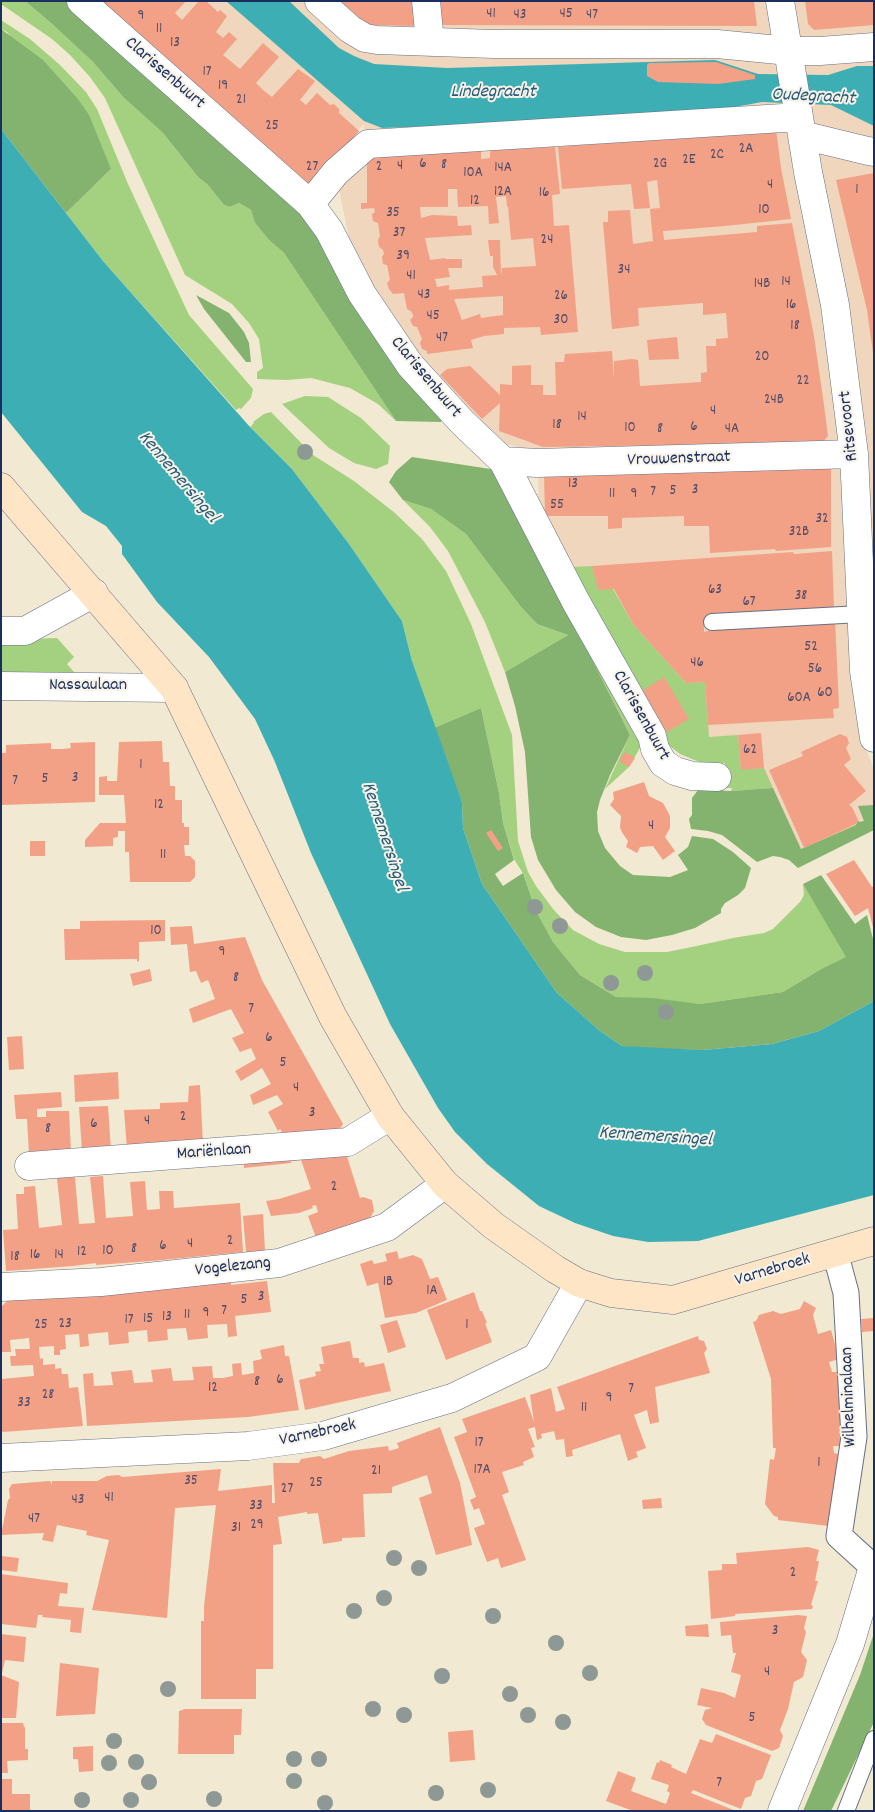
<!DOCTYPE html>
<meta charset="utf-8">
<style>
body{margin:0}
#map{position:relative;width:875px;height:1812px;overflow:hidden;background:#f1e9d1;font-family:Dekko,sans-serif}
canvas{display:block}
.frame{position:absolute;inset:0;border:2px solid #1b2f5e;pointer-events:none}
</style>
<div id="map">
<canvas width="875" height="1812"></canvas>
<div class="frame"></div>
</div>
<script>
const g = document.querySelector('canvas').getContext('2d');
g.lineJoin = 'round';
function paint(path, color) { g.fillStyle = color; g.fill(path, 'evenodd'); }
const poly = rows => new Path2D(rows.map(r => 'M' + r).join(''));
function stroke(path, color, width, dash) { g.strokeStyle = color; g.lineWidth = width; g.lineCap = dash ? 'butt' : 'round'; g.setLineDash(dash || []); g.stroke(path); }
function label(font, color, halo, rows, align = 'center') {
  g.font = font + ' Dekko,sans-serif'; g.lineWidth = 4; g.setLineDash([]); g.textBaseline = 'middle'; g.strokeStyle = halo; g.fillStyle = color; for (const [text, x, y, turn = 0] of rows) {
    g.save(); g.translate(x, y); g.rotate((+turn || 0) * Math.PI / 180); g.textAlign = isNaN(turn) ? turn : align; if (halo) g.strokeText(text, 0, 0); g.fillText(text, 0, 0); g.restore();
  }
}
paint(poly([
 [96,1,874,1,874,715,858,718,866,749,874,769,874,823,799,855,689,719,642,691,539,516,538,475,541,453,506,444,480,427,436,382,353,256,339,189,364,158,364,124,305,187]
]), '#efd6bc');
paint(poly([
 [1,1,25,1,51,23,93,62,123,97,163,133,198,177,208,185,224,205,230,207,239,203,251,210,255,223,269,240,284,253,396,421,378,404,350,388,311,378,287,380,257,379,257,372,263,368,259,339,249,323,232,304,185,275,105,98,90,77,70,55,52,39,1,4],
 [1,20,30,39,60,65,86,92,97,109,128,184,189,315,253,389,251,398,241,409,239,408,236,410,103,261,66,213,111,169,7,32,1,29],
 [305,396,328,397,361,418,390,446,388,464,376,469,354,463,329,448,282,404],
 [271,412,313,455,354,481,395,513,422,539,446,571,471,624,512,735,518,841,528,872,536,886,553,909,573,930,599,944,625,952,667,952,692,947,733,938,764,933,773,929,800,902,804,895,803,884,847,957,821,969,783,992,700,1004,616,997,580,975,553,942,536,911,524,875,514,859,503,823,499,793,481,708,434,728,412,661,402,621,349,544,292,469,250,427,254,423,253,422,264,414],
 [403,500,431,509,466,534,521,607,537,624,568,635,505,672,485,622,448,551,430,527],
 [592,566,613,589,633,624,686,683,705,682,709,737,738,735,741,769,764,768,773,788,731,791,732,788,724,788,725,763,721,764,702,763,680,754,666,743,573,567],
 [57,638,74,657,67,664,75,673,1,675,1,640],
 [587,649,645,739,629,767,605,789,630,735]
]), '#a4d17f');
paint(poly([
 [25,1,71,1,309,217,442,417,441,422,396,421,284,253,269,240,255,223,251,210,239,203,230,207,224,205,208,185,198,177,163,133,123,97,93,62,51,23],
 [1,29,43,60,78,99,89,115,111,169,66,213,1,129],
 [196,295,229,313,244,332,249,343,251,362,246,362,204,309],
 [412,457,497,470,630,735,610,775,600,800,597,812,598,831,605,848,620,866,633,875,670,877,688,870,678,855,688,847,692,836,713,839,733,852,751,868,745,888,738,895,725,903,721,909,721,913,695,928,672,935,646,940,621,937,596,927,575,912,556,890,538,860,531,837,525,752,515,706,505,672,568,635,537,624,521,607,466,534,431,509,403,500,389,482,396,471],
 [481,708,499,793,503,823,514,860,495,874,503,886,523,873,536,911,553,942,580,975,616,997,652,998,700,1004,783,992,821,969,846,957,803,884,821,875,855,924,867,915,874,943,874,1001,819,1031,772,1044,702,1050,649,1049,622,1046,600,1031,557,993,482,884,463,828,462,802,434,728],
 [773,788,801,849,856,825,858,820,859,822,864,821,858,806,874,805,874,830,798,868,789,860,780,857,773,856,757,862,722,835,708,831,691,829,689,819,692,815,692,798,698,790,731,791],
 [874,1633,874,1722,831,1811,803,1811,860,1675]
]), '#83b36e');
paint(poly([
 [226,1,289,1,339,48,354,56,374,64,447,68,715,60,758,74,828,75,857,66,874,66,874,126,831,105,762,102,680,117,382,128,364,121],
 [1,129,103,261,250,427,292,469,349,544,402,621,412,661,462,802,463,828,482,884,557,993,600,1031,622,1046,702,1050,772,1044,819,1031,874,1001,874,1195,698,1241,648,1242,613,1236,575,1223,539,1206,487,1164,455,1132,438,1108,390,1024,311,853,275,762,255,719,209,657,157,602,122,554,122,546,106,526,82,512,1,412]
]), '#3dafb4');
paint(poly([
 [101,1,186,1,175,13,182,20,199,1,206,1,218,12,220,10,227,16,216,32,223,38,229,32,237,39,223,55,240,69,263,43,279,57,256,83,263,90,272,97,298,69,315,81,300,100,306,105,317,93,330,105,334,104,339,109,339,113,359,131,317,183,308,184],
 [340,1,415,1,418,26,367,25],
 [435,1,754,1,757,26,437,25],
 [805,1,874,1,874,25,814,30,808,24],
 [716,62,755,75,755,79,718,84,658,82,647,76,647,65,649,63],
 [776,129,781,168,791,219,725,226,663,231,664,240,757,232,757,226,792,223,814,336,824,405,828,436,822,443,543,447,499,431,500,403,482,419,440,375,447,369,470,366,500,395,500,384,512,385,512,366,531,365,531,385,543,385,543,395,556,395,555,362,564,362,565,354,612,351,614,380,614,361,632,359,638,360,640,386,701,382,701,373,707,372,706,346,716,346,716,339,728,338,726,313,703,315,703,303,638,308,639,326,612,329,603,222,608,222,608,211,630,210,633,244,653,241,650,209,660,208,657,180,647,182,650,208,634,209,631,184,562,189,558,147],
 [555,147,560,194,552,195,554,226,569,225,578,332,541,335,540,327,504,328,504,334,484,336,471,340,473,348,427,354,427,351,422,349,420,343,422,339,417,327,413,326,410,320,413,317,413,315,411,311,407,309,404,293,393,294,389,289,387,283,390,280,387,265,383,264,382,257,384,254,383,250,379,247,378,240,380,236,378,223,373,221,372,214,375,212,374,208,361,209,361,203,367,203,367,155,481,150,481,159,490,158,490,150],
 [448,189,457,189,458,207,488,206,489,224,499,223,496,197,506,196,507,207,508,206,511,240,533,238,536,266,502,268,501,276,500,240,488,240,490,256,493,256,493,267,497,275,482,276,483,287,449,290,449,285,437,287,435,279,450,277,448,268,462,268,462,259,445,259,445,258,430,260,425,238,472,235,471,225,458,226,457,216,432,215,421,218,420,207,448,207],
 [503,296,503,315,481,318,480,314,462,320,454,299],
 [874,173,874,353,873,353,867,310,836,180],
 [677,337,679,359,649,360,647,340],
 [831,468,831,547,776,551,775,549,710,553,709,526,684,526,684,516,622,518,622,528,608,529,608,516,545,516,544,474,704,472],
 [832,551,834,608,807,608,807,613,704,620,704,632,712,630,712,624,835,619,839,708,833,709,834,718,708,725,705,682,686,683,633,624,614,589,598,590,592,566,793,552,794,554],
 [664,677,689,719,667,732,642,691],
 [761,733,764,768,741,770,738,735],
 [840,734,847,737,849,743,846,748,851,759,844,765,866,791,849,805,852,807,858,820,856,824,804,848,769,770,803,756,801,752],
 [162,741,163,762,169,762,170,786,175,786,175,800,182,800,182,823,184,823,184,827,189,827,189,845,184,845,185,856,190,856,195,861,195,877,190,882,130,882,129,852,125,852,125,831,118,831,118,837,113,838,113,846,85,847,85,840,100,823,126,823,124,795,99,795,99,777,107,776,107,781,117,781,119,742],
 [95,742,95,802,1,805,1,753,6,753,6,745,51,743,51,749,62,749,71,748,70,743],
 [625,752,635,758,629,767,619,761],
 [644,782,649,796,663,803,670,816,670,828,665,837,675,851,663,860,653,846,640,847,637,853,626,847,628,841,623,834,620,828,621,816,610,805,614,799,613,792],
 [491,830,503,848,498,851,486,833],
 [30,841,45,841,45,856,30,856],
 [854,860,872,887,874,886,874,931,868,908,855,916,826,874],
 [165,920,165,941,139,942,139,961,137,962,137,959,65,960,64,929,80,929,80,921],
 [192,926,194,944,245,937,262,980,343,1124,335,1137,278,1135,282,1132,280,1129,278,1131,268,1112,283,1104,277,1095,253,1105,250,1095,271,1084,262,1068,241,1081,235,1071,256,1059,251,1048,240,1052,232,1038,244,1033,231,1009,193,1023,189,1009,215,999,208,980,201,983,196,971,190,972,187,944,171,945,170,927],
 [150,969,152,981,133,986,130,974],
 [22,1036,24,1069,9,1070,7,1037],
 [118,1072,119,1099,75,1102,74,1075],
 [200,1085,203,1144,127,1149,124,1110,160,1109,160,1103,188,1102,189,1086],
 [61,1092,62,1107,37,1109,37,1117,46,1117,46,1111,69,1111,71,1152,29,1154,27,1119,16,1119,14,1095],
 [108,1106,111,1150,82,1151,79,1107],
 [344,1147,360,1198,363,1197,372,1200,374,1211,370,1218,326,1233,318,1243,308,1216,318,1212,316,1205,312,1206,313,1208,299,1213,271,1216,266,1201,279,1199,311,1189,301,1160,291,1161,291,1163,244,1168,243,1153],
 [103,1176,106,1218,133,1216,130,1182,145,1181,147,1210,160,1209,159,1191,173,1191,174,1208,240,1203,243,1252,152,1261,96,1265,96,1263,73,1266,6,1271,3,1230,18,1229,16,1194,24,1194,24,1187,35,1186,39,1228,62,1225,57,1178,75,1177,79,1224,95,1223,90,1177],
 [263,1214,265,1251,246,1252,243,1216],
 [397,1251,399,1259,413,1255,422,1259,430,1279,438,1277,447,1300,416,1313,385,1318,378,1283,367,1286,360,1264,372,1260,374,1264,387,1261,385,1254],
 [231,1281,231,1285,267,1281,271,1312,235,1316,237,1336,228,1337,227,1324,207,1325,208,1338,199,1339,188,1340,186,1328,167,1329,168,1340,148,1342,147,1330,128,1332,129,1343,109,1345,108,1332,88,1334,89,1346,80,1347,79,1334,65,1335,66,1349,60,1350,60,1355,54,1355,54,1346,39,1347,40,1359,43,1358,43,1365,55,1364,55,1369,61,1368,62,1374,68,1374,69,1388,78,1387,83,1426,3,1432,1,1430,1,1379,34,1376,33,1365,11,1366,10,1356,16,1356,15,1349,30,1349,29,1338,10,1340,11,1352,1,1352,1,1307,10,1298],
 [474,1292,480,1311,482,1311,487,1323,485,1323,492,1342,446,1360,427,1310],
 [804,1301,816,1308,813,1315,818,1334,831,1330,839,1359,829,1362,832,1372,839,1372,842,1446,833,1446,834,1453,838,1454,829,1526,778,1520,778,1517,774,1516,765,1504,770,1459,774,1460,776,1448,773,1448,771,1379,753,1322,756,1321,759,1315,773,1311,781,1314,800,1309],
 [874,1318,874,1331,862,1332,861,1319],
 [397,1320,406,1347,388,1353,380,1325],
 [698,1336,699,1340,704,1341,707,1349,704,1353,710,1373,655,1387,659,1422,650,1424,647,1410,634,1415,646,1448,636,1452,638,1457,628,1461,620,1434,572,1450,573,1456,566,1457,564,1439,556,1440,554,1431,541,1434,542,1438,537,1440,535,1427,528,1429,535,1447,531,1448,534,1457,523,1462,524,1465,502,1472,509,1492,502,1495,526,1560,501,1568,498,1558,487,1562,474,1528,485,1524,479,1508,474,1510,470,1500,476,1497,454,1437,467,1432,462,1419,525,1397,534,1422,530,1395,551,1388,556,1412,565,1409,557,1387],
 [350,1341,353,1358,359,1358,359,1363,364,1362,365,1367,384,1363,391,1391,305,1410,299,1380,316,1376,315,1372,321,1371,319,1364,324,1364,321,1347],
 [284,1345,285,1356,289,1356,299,1410,248,1417,87,1426,83,1374,93,1373,94,1386,113,1385,111,1372,132,1370,134,1383,153,1382,151,1370,171,1368,173,1381,194,1380,192,1367,212,1366,213,1378,223,1378,233,1376,232,1364,241,1363,242,1375,254,1373,253,1361,262,1359,260,1350],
 [440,1427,460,1483,472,1545,436,1555,419,1498,432,1493,427,1475,392,1487,392,1493,363,1494,365,1537,342,1538,342,1541,323,1544,318,1513,307,1514,307,1512,278,1517,282,1544,273,1545,273,1669,256,1669,256,1699,201,1699,201,1621,204,1621,204,1606,216,1505,175,1508,167,1618,92,1610,109,1540,86,1535,87,1531,57,1525,53,1542,42,1540,44,1533,1,1535,8,1500,10,1498,9,1489,12,1484,50,1481,52,1485,52,1481,97,1481,107,1476,119,1475,122,1477,221,1469,218,1491,272,1485,272,1503,275,1503,273,1463,299,1463,301,1459,320,1456,324,1459,349,1451,388,1446,389,1451,399,1448,397,1443],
 [661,1498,662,1508,643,1509,642,1500],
 [808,1547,819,1550,816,1561,819,1561,815,1581,818,1581,811,1605,813,1606,812,1609,735,1614,735,1616,711,1619,708,1571,722,1570,722,1564,737,1564,736,1553],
 [1,1556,19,1558,17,1572,1,1570],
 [1,1574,68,1583,67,1594,60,1593,58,1606,84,1608,81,1633,70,1632,71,1620,42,1617,43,1615,38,1615,36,1628,1,1624],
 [798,1615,807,1616,804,1628,806,1632,801,1652,807,1660,803,1677,794,1682,788,1709,780,1730,783,1736,779,1748,772,1751,706,1725,702,1719,705,1710,712,1708,697,1705,701,1688,724,1693,735,1698,741,1675,731,1672,736,1653,733,1653,731,1635,721,1636,720,1622],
 [708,1624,709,1637,686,1636,685,1626],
 [1,1634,26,1637,24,1662,5,1660,2,1673],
 [60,1663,99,1668,95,1714,56,1716],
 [1,1675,19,1682,16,1718,1,1718],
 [185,1709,242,1709,241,1735,234,1735,234,1754,178,1754,179,1711],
 [1,1723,23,1723,24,1727,25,1727,25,1749,28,1749,28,1760,7,1761,8,1773,1,1773],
 [473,1730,475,1760,450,1762,448,1732],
 [716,1734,771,1755,762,1779,756,1781,751,1796,745,1798,741,1809,693,1790,691,1793,736,1811,633,1811,606,1801,618,1771,636,1778,631,1791,666,1804,670,1793,667,1791,669,1785,651,1779,657,1762,659,1763,660,1760,672,1765,671,1767,686,1774,700,1739,712,1743],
 [93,1746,93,1771,79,1772,78,1759,73,1759,73,1747],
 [1,1779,12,1779,12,1794,30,1794,30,1811,1,1811]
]), '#f2a186');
const service = poly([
 [712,622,861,614],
 [846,1811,874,1739]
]);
const pedestrian = poly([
 [835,1252,846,1293,854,1437,839,1536,873,1567]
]);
const minor = poly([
 [81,1,310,204,329,230,362,294,410,365,462,422,503,461,576,602,652,736,655,749,663,763,675,771,692,776,717,777],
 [319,1,350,29,365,38,377,40,494,44,717,44,789,51,820,51,874,47],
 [426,1,430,42],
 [780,1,808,172,835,305,854,454,864,671,874,738],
 [802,135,868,151,874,152],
 [310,204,336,172,368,144,799,117],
 [503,461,537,463,854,454],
 [1,631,25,631,94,593],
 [1,686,174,688],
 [29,1166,348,1142,390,1116],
 [1,1287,101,1282,279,1263,387,1227,445,1184],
 [1,1458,248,1446,323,1436,452,1398,537,1357,579,1283],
 [782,1811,850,1644,873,1567]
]);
const secondary = poly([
 [1,487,174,688,333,1017,390,1116,445,1184,494,1226,555,1269,579,1283,611,1293,673,1300,874,1241]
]);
stroke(service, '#667086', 18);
stroke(pedestrian, '#667086', 27);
stroke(minor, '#667086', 29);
stroke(secondary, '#667086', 29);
stroke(service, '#fff', 16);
stroke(pedestrian, '#fff', 25);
stroke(minor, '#fff', 28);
stroke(secondary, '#fde5c5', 28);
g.fillStyle = '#8e9996';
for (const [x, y] of [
 [305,452],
 [535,907],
 [560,926],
 [645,973],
 [611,983],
 [666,1012],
 [394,1558],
 [419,1568],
 [384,1598],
 [354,1611],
 [493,1616],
 [556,1643],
 [590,1673],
 [442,1676],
 [168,1689],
 [510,1694],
 [373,1709],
 [404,1715],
 [528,1715],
 [563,1722],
 [114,1741],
 [294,1759],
 [319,1759],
 [136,1762],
 [109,1763],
 [294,1781],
 [149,1782],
 [488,1790],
 [436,1793],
 [214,1799],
 [82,1800],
 [131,1800],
 [325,1803]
]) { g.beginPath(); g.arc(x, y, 8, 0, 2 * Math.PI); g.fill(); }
label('15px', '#514c68', null, [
 ["41",491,15],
 ["45",566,15],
 ["43",520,16],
 ["47",592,16],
 ["9",141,17],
 ["11",159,30],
 ["13",175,44],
 ["17",207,73],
 ["19",223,87],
 ["21",241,101],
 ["25",272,127],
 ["2A",746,150],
 ["2C",717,156],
 ["2E",689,161],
 ["6",423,165],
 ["2G",660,165],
 ["8",444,166],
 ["4",400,167],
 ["27",312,168],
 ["2",379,168],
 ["14A",503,169],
 ["10A",473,174],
 ["4",770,186],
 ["1",857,191],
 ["12A",503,193],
 ["16",544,194],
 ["12",475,202],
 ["10",764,211],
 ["35",393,214],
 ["37",399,234],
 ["24",547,241],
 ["39",403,257],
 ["34",624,271],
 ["41",411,277],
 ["14",786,283],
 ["14B",762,285],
 ["43",424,296],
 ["26",561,297],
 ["16",791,306],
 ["45",433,317],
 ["30",561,321],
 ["18",795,327],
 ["47",442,339],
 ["20",762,358],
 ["22",803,382],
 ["24B",774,401],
 ["4",713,412],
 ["14",582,418],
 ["18",557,426],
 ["6",694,428],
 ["10",630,429],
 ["8",660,430],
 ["4A",732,430],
 ["13",573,485],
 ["3",695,491],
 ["5",673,492],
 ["7",653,493],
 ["11",612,495],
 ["9",634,495],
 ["55",557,506],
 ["32",822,520],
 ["32B",799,533],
 ["63",715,591],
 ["38",801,597],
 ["67",749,603],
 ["52",811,648],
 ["46",697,664],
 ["56",815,670],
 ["60",825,694],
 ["60A",799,699],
 ["62",750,751],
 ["1",141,766],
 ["3",75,779],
 ["5",45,780],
 ["7",15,782],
 ["12",159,806],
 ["4",651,827],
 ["11",163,856],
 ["10",156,932],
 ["9",222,953],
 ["8",236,979],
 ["7",251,1010],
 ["6",269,1039],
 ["5",283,1064],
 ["4",296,1089],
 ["3",312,1114],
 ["2",183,1118],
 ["4",147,1122],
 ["6",94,1125],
 ["8",48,1130],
 ["2",334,1188],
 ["2",230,1242],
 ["4",190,1245],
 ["6",163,1247],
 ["8",134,1250],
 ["10",108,1252],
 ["12",82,1253],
 ["16",35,1256],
 ["14",59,1256],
 ["18",15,1258],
 ["1B",388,1283],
 ["1A",432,1292],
 ["3",261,1298],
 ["5",244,1301],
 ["7",224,1312],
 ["9",206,1314],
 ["11",187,1316],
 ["13",167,1318],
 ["15",148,1320],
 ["17",129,1321],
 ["23",65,1325],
 ["25",41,1326],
 ["1",467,1326],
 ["6",280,1381],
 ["8",257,1383],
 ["12",213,1389],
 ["7",631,1390],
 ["28",48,1396],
 ["9",609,1399],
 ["33",24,1404],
 ["11",584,1409],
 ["17",479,1444],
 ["1",819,1464],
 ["17A",482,1471],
 ["21",376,1472],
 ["35",191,1482],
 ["25",316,1484],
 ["27",287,1490],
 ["41",109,1499],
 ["43",78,1501],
 ["33",256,1507],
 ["47",34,1520],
 ["29",257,1526],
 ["31",236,1529],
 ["2",793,1574],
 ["3",775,1632],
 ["4",767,1673],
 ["5",752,1719],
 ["7",719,1784]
]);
label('18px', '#1b2f5e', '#f7f3e8', [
 ["Clarissenbuurt",164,74,41],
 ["Clarissenbuurt",425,378,50],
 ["Ritsevoort",850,426,-96],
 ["Vrouwenstraat",679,460,-2],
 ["Nassaulaan",88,687],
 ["Clarissenbuurt",640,716,61],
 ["Mariënlaan",214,1153,-4],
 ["Vogelezang",233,1268,-6],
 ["Varnebroek",773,1271,-17],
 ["Wilhelminalaan",850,1397,-92],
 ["Varnebroek",318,1434,-12]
]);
label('italic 19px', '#275c7c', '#f7f3e8', [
 ["Lindegracht",493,93],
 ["Oudegracht",813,98,3],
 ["Kennemersingel",177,478,50],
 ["Kennemersingel",383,837,72],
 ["Kennemersingel",655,1138,4]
]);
</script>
